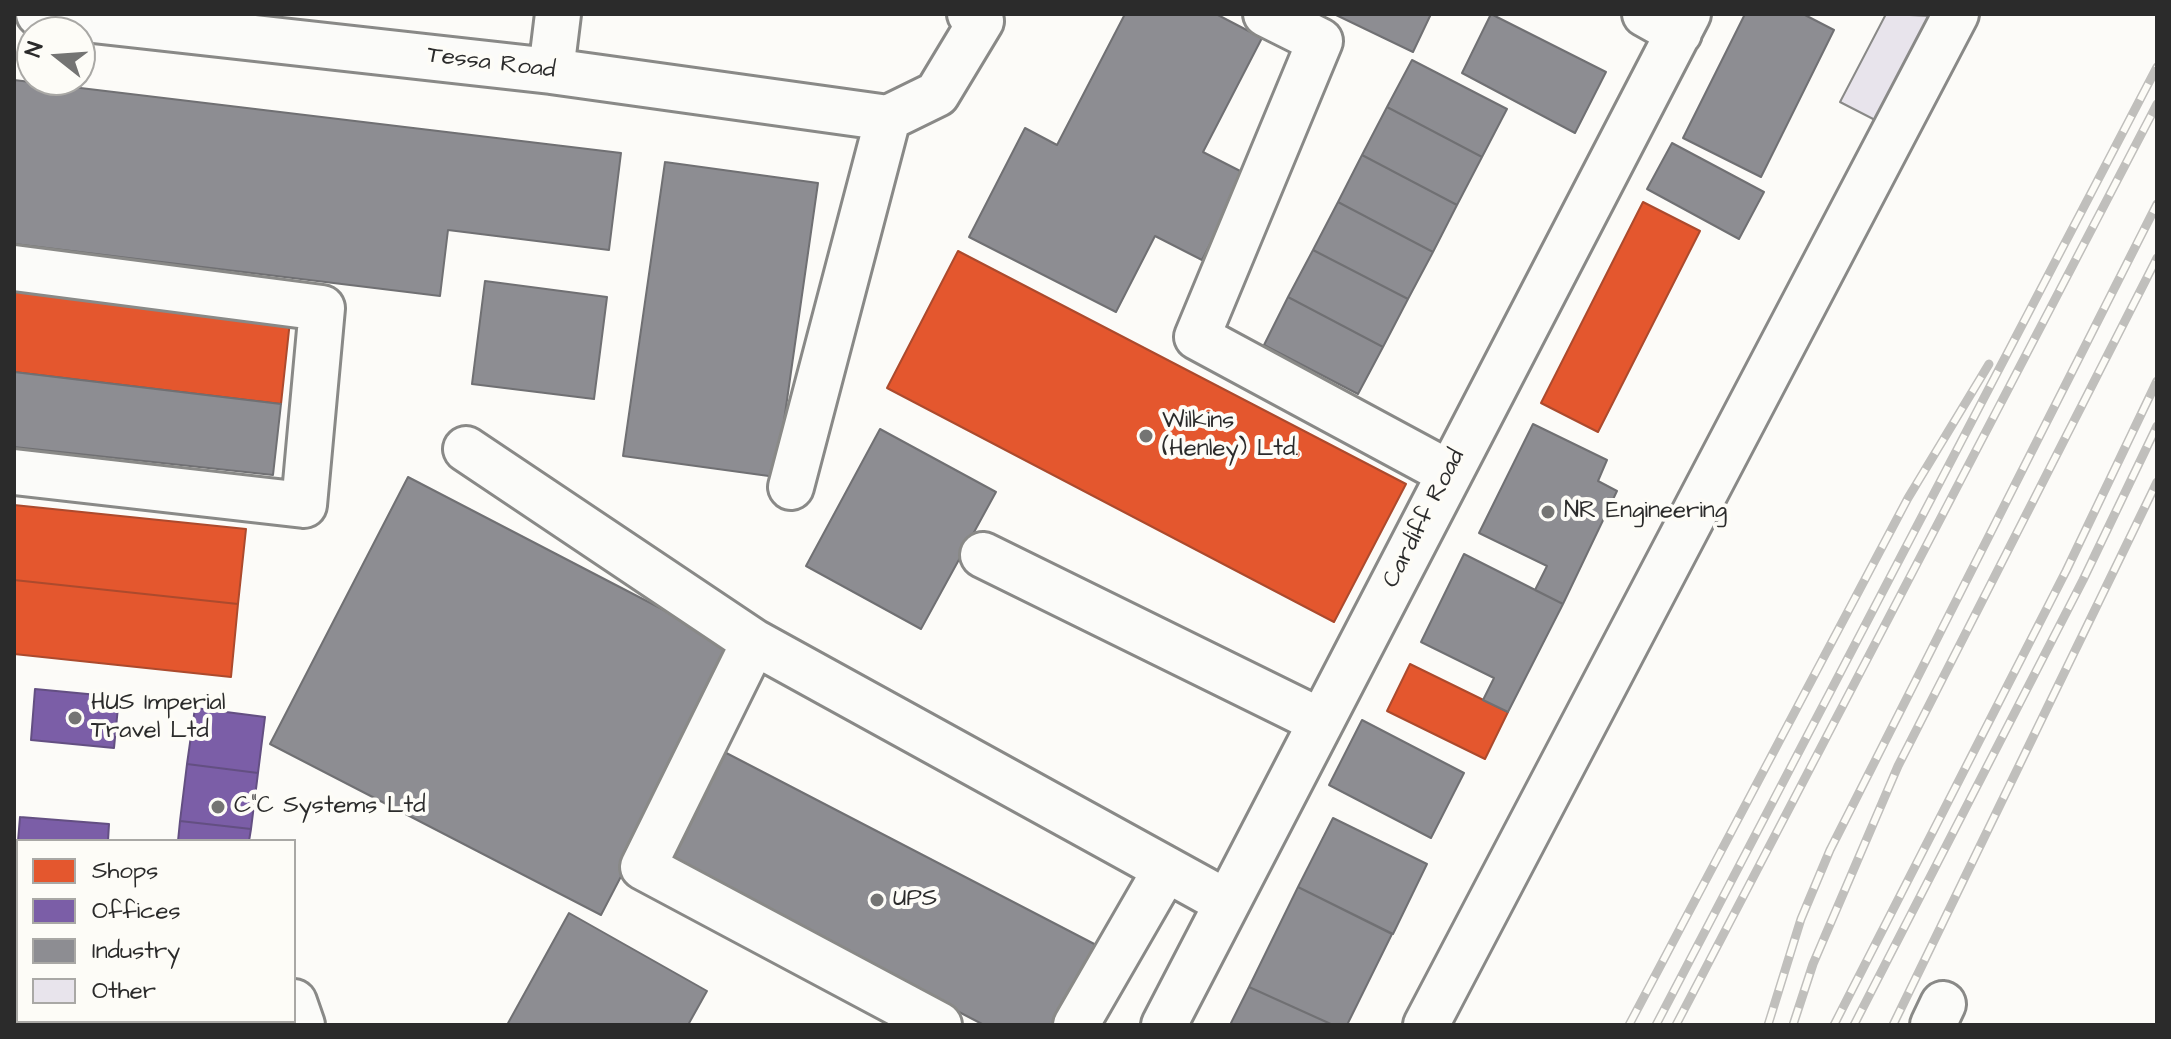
<!DOCTYPE html>
<style>
body{margin:0}
#map{position:relative;width:2171px;height:1039px;overflow:hidden;background:#fcfbf8;font-family:"Architects Daughter",sans-serif}
canvas{display:block}
.frame{position:absolute;inset:0;border:16px solid #2b2b2b;pointer-events:none}
.legend{position:absolute;left:16px;top:839px;width:280px;height:184px;box-sizing:border-box;background:#fdfcf7;border:2px solid #a9a8a5;margin:0;padding:10px 14px;list-style:none;font-size:24px;color:#2b2b2b}
.legend li{display:flex;align-items:center;gap:16px;height:40px}
.legend b{width:40px;border:2px solid #a9a8a5}
.north{position:absolute;left:16px;top:16px;width:80px;height:80px;box-sizing:border-box;background:#fdfcf7;border:2px solid #a9a8a5;border-radius:50%;rotate:287deg;font-size:22px;font-weight:700;line-height:32px;text-align:center;color:#2b2b2b}
.north::after{content:'';display:block;margin:auto;width:28px;height:36px;background:#747473;clip-path:polygon(50% 0,100% 100%,50% 72%,0 100%)}
</style>
<div id="map">
<canvas width="2171" height="1039"></canvas>
<div class="frame"></div>
<ul class="legend">
<li><b style="height:22px;background:#e4572e"></b>Shops</li>
<li><b style="height:22px;background:#7b5ea7"></b>Offices</li>
<li><b style="height:22px;background:#8d8d92"></b>Industry</li>
<li><b style="height:22px;background:#e8e4ec"></b>Other</li>
</ul>
<div class="north">N</div>
</div>
<script>
const g = document.querySelector('canvas').getContext('2d');
g.lineJoin = 'round';
function paint(path, color) { g.fillStyle = color; g.fill(path, 'evenodd'); }
const poly = rows => new Path2D(rows.map(r => 'M' + r).join(''));
function stroke(path, color, width, dash) { g.strokeStyle = color; g.lineWidth = width; g.lineCap = dash ? 'butt' : 'round'; g.setLineDash(dash || []); g.stroke(path); }
function label(font, color, halo, rows, align = 'center') {
  g.font = font + ' "Architects Daughter",sans-serif'; g.lineWidth = 8; g.setLineDash([]); g.textBaseline = 'middle'; g.strokeStyle = halo; g.fillStyle = color; for (const [text, x, y, turn = 0] of rows) {
    g.save(); g.translate(x, y); g.rotate((+turn || 0) * Math.PI / 180); g.textAlign = isNaN(turn) ? turn : align; if (halo) g.strokeText(text, 0, 0); g.fillText(text, 0, 0); g.restore();
  }
}
const shops = poly([
 [1643,202,1700,231,1598,432,1541,403,1643,202],
 [958,251,1406,484,1334,622,887,388,958,251],
 [14,292,290,321,281,404,14,372,14,292],
 [14,505,246,529,238,604,14,580,14,505],
 [14,580,238,604,231,677,14,654,14,580],
 [1410,664,1508,712,1485,759,1387,711,1410,664],
 [186,1021,271,1021,272,1025,171,1025,186,1021]
]);
paint(shops, '#e4572e');
stroke(shops, '#ac4a2d', 2);
const offices = poly([
 [35,689,119,697,114,748,31,740,35,689],
 [195,708,265,717,258,773,187,764,195,708],
 [187,764,258,773,251,829,180,821,187,764],
 [20,817,109,824,108,841,18,841,20,817],
 [180,821,251,829,249,841,178,841,180,821]
]);
paint(offices, '#7b5ea7');
stroke(offices, '#634f82', 2);
const industry = poly([
 [1125,14,1216,14,1262,38,1203,152,1246,174,1202,260,1155,236,1116,312,969,237,1025,128,1057,145,1125,14],
 [1334,14,1431,14,1413,52,1334,14],
 [1491,14,1606,72,1575,133,1462,73,1491,14],
 [1745,14,1803,14,1834,30,1761,177,1683,138,1745,14],
 [1412,60,1507,109,1482,157,1387,107,1412,60],
 [14,80,621,153,609,250,448,230,440,296,14,244,14,80],
 [1387,107,1482,157,1457,205,1362,155,1387,107],
 [1672,143,1764,192,1739,239,1647,189,1672,143],
 [1362,155,1457,205,1433,252,1338,202,1362,155],
 [665,162,818,183,776,477,623,456,665,162],
 [1338,202,1433,252,1408,299,1313,250,1338,202],
 [1313,250,1408,299,1383,347,1288,297,1313,250],
 [485,281,607,297,594,399,472,384,485,281],
 [1288,297,1383,347,1358,394,1264,345,1288,297],
 [14,372,281,404,273,475,14,447,14,372],
 [1533,424,1607,460,1598,481,1617,491,1563,604,1535,590,1547,566,1479,533,1533,424],
 [880,429,996,492,921,629,806,566,880,429],
 [408,477,739,649,601,915,270,744,408,477],
 [1464,554,1563,604,1508,712,1483,700,1494,678,1421,642,1464,554],
 [1362,720,1464,773,1431,838,1329,785,1362,720],
 [709,744,1102,948,1063,1025,984,1025,653,853,709,744],
 [1333,818,1427,864,1393,934,1298,887,1333,818],
 [1298,887,1392,934,1347,1025,1333,1025,1249,987,1298,887],
 [14,893,18,893,18,1021,25,1021,14,1022,14,893],
 [569,913,707,991,688,1025,507,1025,569,913],
 [1249,987,1333,1025,1230,1025,1249,987]
]);
paint(industry, '#8d8d92');
stroke(industry, '#707073', 2);
const building = poly([
 [1886,14,1933,16,1879,122,1840,102,1886,14]
]);
paint(building, '#e8e4ec');
stroke(building, '#898987', 2);
const minor = poly([
 [39,14,551,71,888,118,937,94,981,21,970,14],
 [1266,14,1320,41,1197,337,1449,473],
 [1645,14,1679,33],
 [551,71,558,14],
 [14,268,322,308,304,505,14,472],
 [466,449,754,642],
 [791,487,888,118],
 [983,555,1320,721],
 [294,1002,302,1025],
 [939,1025,643,867,754,642,1226,902],
 [1076,1025,1166,869],
 [1164,1025,1688,14],
 [1426,1025,1956,14],
 [1933,1025,1943,1004]
]);
stroke(minor, '#898987', 50);
stroke(poly([
 [137,1025,150,1021]
]), '#c0bfbc', 5, [2, 6]);
stroke(minor, '#fbfbf9', 44);
const rail = poly([
 [1629,1025,1908,498,1989,364],
 [1656,1025,2157,67],
 [1676,1025,2157,104],
 [1768,1025,1801,919,1830,850,2157,204],
 [1793,1025,1813,964,1898,766,2157,258],
 [1834,1025,2066,571,2157,381],
 [1854,1025,2083,580,2157,426],
 [1893,1025,2157,482]
]);
stroke(rail, '#c0bfbc', 9);
stroke(rail, '#fdfcf7', 6, [18]);
for (const [x, y, r, color] of [
 [1146,436,8,"#747473"],
 [1548,512,8,"#747473"],
 [75,718,8,"#747473"],
 [218,807,8,"#747473"],
 [877,900,8,"#747473"]
]) { const dot = new Path2D(); dot.arc(x, y, r, 0, 2 * Math.PI); g.fillStyle = color; g.fill(dot); stroke(dot, '#fdfcf7', 3); }
label('24px', '#2b2b2b', '#fdfcf7', [
 ["Tessa Road",491,64,7],
 ["Cardiff Road",1425,519,-63]
]);
label('24px', '#2b2b2b', '#fdfcf7', [
 ["Wilkins",1162,422],
 ["(Henley) Ltd.",1162,450],
 ["NR Engineering",1564,512],
 ["HUS Imperial",91,704],
 ["Travel Ltd",91,732],
 ["C\"C Systems Ltd",234,807],
 ["UPS",893,900]
], 'left');
</script>
